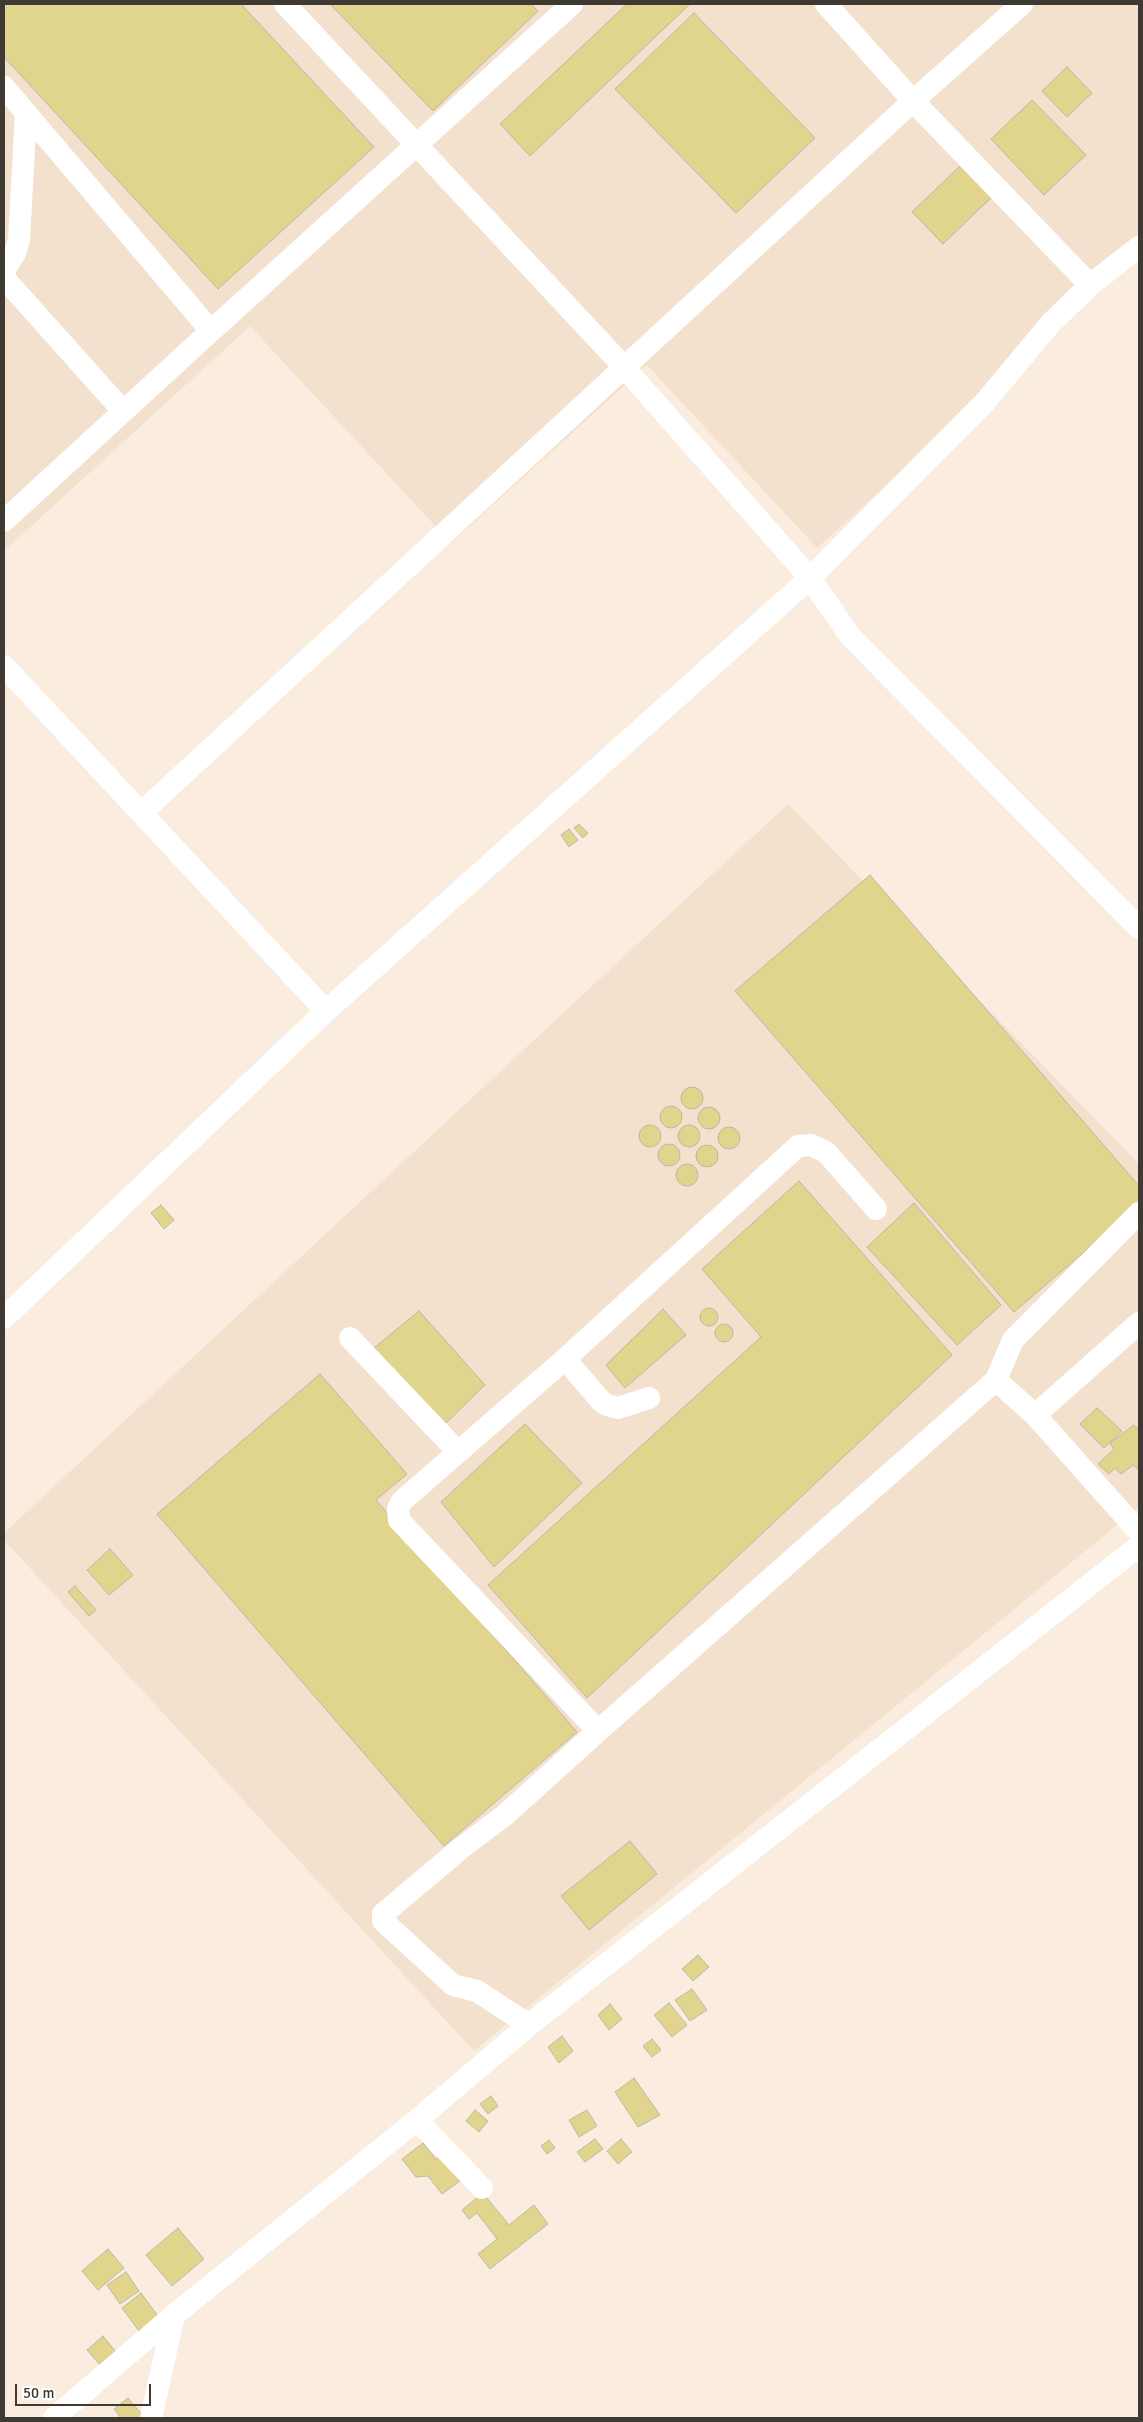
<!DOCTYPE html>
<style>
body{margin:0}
#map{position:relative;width:1143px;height:2422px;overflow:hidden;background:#faecdf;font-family:Signika,sans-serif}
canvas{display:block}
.frame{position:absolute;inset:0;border:5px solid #3e3933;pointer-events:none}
.scale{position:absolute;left:15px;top:2384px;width:136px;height:22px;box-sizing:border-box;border:2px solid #3e3933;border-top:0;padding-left:6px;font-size:15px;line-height:18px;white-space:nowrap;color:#3e3933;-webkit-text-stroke:4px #fff;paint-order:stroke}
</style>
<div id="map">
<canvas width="1143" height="2422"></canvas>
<div class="frame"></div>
<div class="scale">50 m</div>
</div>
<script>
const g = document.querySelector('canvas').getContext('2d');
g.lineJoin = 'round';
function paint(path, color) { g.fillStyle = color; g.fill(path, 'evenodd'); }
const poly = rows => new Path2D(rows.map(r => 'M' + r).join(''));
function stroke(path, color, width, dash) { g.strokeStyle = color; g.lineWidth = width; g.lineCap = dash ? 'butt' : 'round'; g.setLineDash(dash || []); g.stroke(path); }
paint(poly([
 [4,4,1139,4,1139,255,817,548,647,365,451,543,250,326,4,551],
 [788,804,1139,1164,1139,1507,474,2051,4,1540,4,1533]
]), '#f3e0cd');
const building = poly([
 [4,4,241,4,374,147,218,289,4,57,4,4],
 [330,4,531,4,538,11,433,111,330,4],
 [627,4,690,4,530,156,500,124,627,4],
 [694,13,815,138,736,213,615,89,694,13],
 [1067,67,1092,93,1067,117,1042,91,1067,67],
 [1032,100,1086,155,1044,195,991,139,1032,100],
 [962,164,993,196,943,244,912,212,962,164],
 [579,824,588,833,583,838,574,828,579,824],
 [569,829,578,840,569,847,561,835,569,829],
 [870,875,1139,1186,1139,1205,1014,1312,735,991,870,875],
 '681 1098a11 11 0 1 1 22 0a11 11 0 1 1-22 0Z',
 '660 1117a11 11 0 1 1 22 0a11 11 0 1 1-22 0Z',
 '698 1118a11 11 0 1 1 22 0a11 11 0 1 1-22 0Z',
 '678 1136a11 11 0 1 1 22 0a11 11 0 1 1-22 0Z',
 '639 1136a11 11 0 1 1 22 0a11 11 0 1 1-22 0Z',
 '718 1138a11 11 0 1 1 22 0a11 11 0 1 1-22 0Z',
 '658 1155a11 11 0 1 1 22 0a11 11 0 1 1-22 0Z',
 '696 1156a11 11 0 1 1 22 0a11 11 0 1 1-22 0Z',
 '676 1175a11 11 0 1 1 22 0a11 11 0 1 1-22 0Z',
 [799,1181,952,1355,587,1698,488,1585,761,1337,702,1269,799,1181],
 [914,1203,1001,1305,957,1345,867,1247,914,1203],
 [161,1205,174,1220,164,1229,151,1213,161,1205],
 '700 1317a9 9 0 1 1 18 0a9 9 0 1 1-18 0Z',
 [663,1309,686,1335,625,1388,606,1365,663,1309],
 [419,1311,485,1385,445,1424,374,1348,419,1311],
 '715 1333a9 9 0 1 1 18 0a9 9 0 1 1-18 0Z',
 [320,1374,407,1474,376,1500,577,1732,444,1846,157,1514,320,1374],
 [1097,1408,1122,1431,1104,1448,1080,1424,1097,1408],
 [525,1424,582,1483,494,1567,441,1502,525,1424],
 [1134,1425,1139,1430,1139,1470,1133,1465,1121,1474,1115,1468,1109,1474,1098,1464,1114,1449,1110,1443,1134,1425],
 [110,1549,133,1575,109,1595,87,1570,110,1549],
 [75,1586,96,1610,89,1616,68,1592,75,1586],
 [630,1841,657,1874,589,1930,561,1896,630,1841],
 [698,1955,709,1967,693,1981,682,1969,698,1955],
 [692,1989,707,2010,690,2021,675,2000,692,1989],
 [669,2003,687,2025,672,2037,654,2015,669,2003],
 [610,2004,622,2019,609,2030,598,2015,610,2004],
 [562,2036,573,2051,559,2063,548,2047,562,2036],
 [652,2039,661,2050,652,2057,643,2046,652,2039],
 [634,2078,660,2115,638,2127,615,2092,634,2078],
 [491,2096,498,2106,488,2114,480,2104,491,2096],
 [475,2110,488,2121,479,2132,466,2121,475,2110],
 [587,2110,597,2126,579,2137,569,2120,587,2110],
 [595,2139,603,2149,585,2162,577,2152,595,2139],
 [621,2139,632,2152,618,2164,607,2151,621,2139],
 [549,2140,555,2148,547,2154,541,2146,549,2140],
 [423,2143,436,2159,445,2153,464,2178,442,2194,428,2176,416,2177,402,2159,423,2143],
 [483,2193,509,2225,534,2205,548,2224,490,2269,478,2254,497,2239,477,2213,469,2219,462,2210,483,2193],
 [178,2228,204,2259,172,2286,146,2255,178,2228],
 [108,2249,124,2268,98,2290,82,2271,108,2249],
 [126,2272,139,2291,120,2304,107,2285,126,2272],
 [141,2293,158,2316,139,2331,122,2308,141,2293],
 [103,2336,116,2352,100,2365,87,2350,103,2336],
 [128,2398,145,2418,121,2418,114,2409,128,2398]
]);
paint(building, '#e1d48c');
stroke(building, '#bcb9a9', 1);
stroke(poly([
 [285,4,624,367,810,578,850,636,1139,928],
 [826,4,913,101,1090,285],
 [4,87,211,331,572,4],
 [4,271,15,253,19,240,26,113],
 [4,278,123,411],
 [4,521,211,331],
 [4,666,326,1011],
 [141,813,913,101,1022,4],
 [876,1209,826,1152,811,1145,798,1146,565,1359,402,1501,398,1509,399,1520,598,1731,996,1380,1035,1415,1139,1532],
 [4,1318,326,1011,810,578,985,402,1050,324,1090,285,1139,247],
 [350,1338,458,1452],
 [565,1359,601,1401,607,1405,618,1408,649,1398],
 [996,1380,1013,1340,1139,1213],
 [1035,1415,1139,1323],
 [529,2025,477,1991,453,1985,383,1921,383,1914,460,1849,505,1815,598,1731],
 [417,2120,482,2188],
 [54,2418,174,2315,417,2120,529,2025,1139,1546],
 [151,2418,174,2315]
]), '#fff', 22);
</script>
